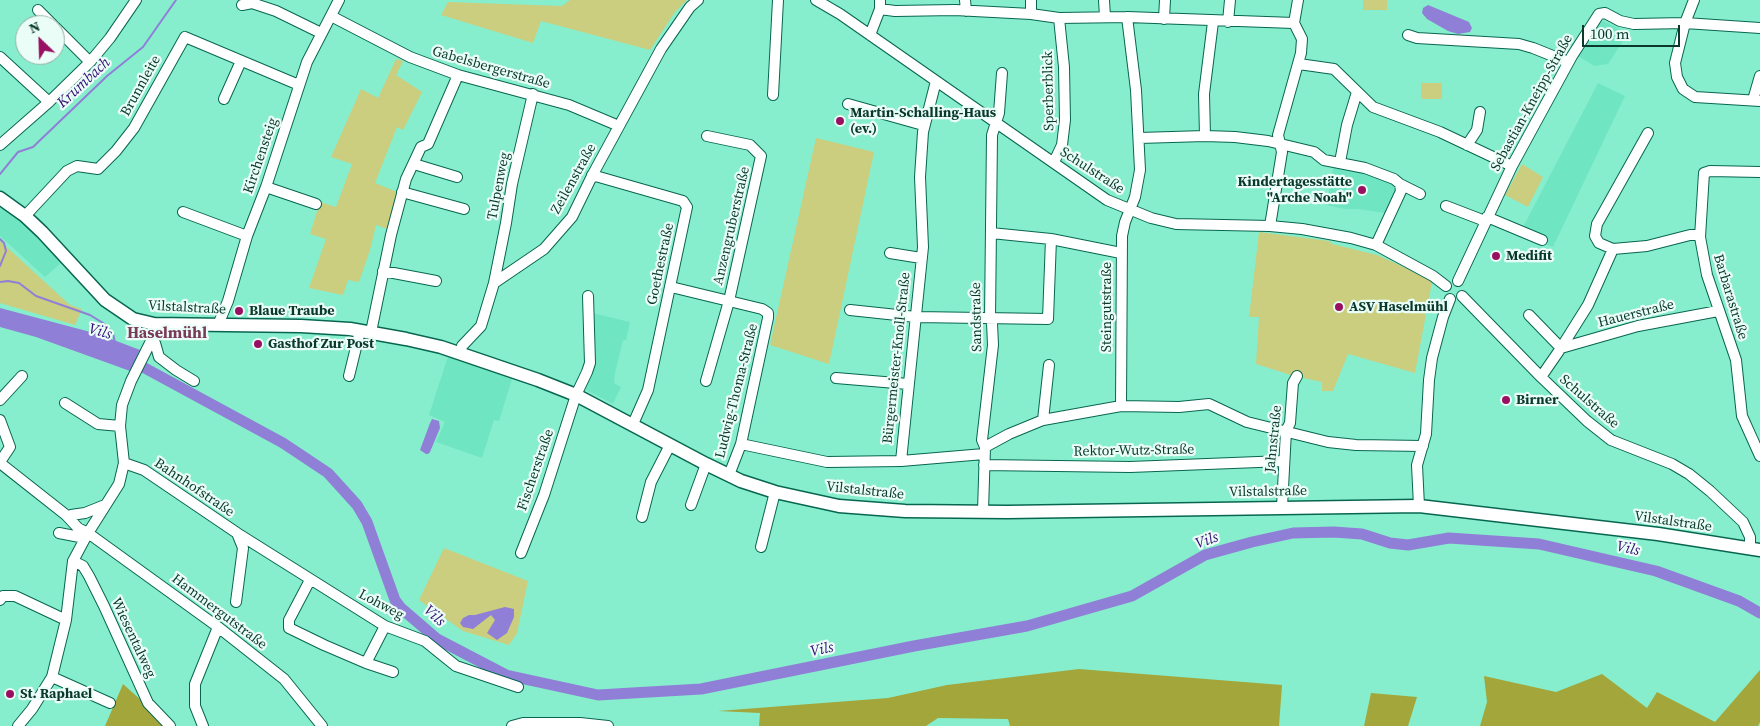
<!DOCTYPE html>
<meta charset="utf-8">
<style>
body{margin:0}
#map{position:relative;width:1760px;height:726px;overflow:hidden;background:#87eecd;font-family:"Source Serif 4",serif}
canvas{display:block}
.north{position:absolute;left:15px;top:15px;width:50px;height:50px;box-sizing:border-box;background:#eafdf6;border:1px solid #90afa5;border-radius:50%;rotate:336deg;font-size:14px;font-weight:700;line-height:20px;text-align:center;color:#0a392c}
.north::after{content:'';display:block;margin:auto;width:18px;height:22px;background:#990f62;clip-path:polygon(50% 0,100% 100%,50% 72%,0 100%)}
.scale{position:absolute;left:1582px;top:25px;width:98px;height:22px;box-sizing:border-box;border:2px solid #0a392c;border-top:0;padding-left:6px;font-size:15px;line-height:18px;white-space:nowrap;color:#0a392c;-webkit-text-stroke:4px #eafdf6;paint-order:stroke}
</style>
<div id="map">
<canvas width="1760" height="726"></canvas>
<div class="north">N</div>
<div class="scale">100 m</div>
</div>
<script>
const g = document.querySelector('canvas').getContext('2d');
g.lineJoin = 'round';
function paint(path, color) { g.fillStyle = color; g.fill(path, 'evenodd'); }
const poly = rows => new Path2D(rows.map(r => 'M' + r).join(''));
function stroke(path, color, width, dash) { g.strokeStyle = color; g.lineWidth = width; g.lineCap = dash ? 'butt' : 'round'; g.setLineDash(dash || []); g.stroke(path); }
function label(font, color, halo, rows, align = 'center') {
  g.font = font + ' "Source Serif 4",serif'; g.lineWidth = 4.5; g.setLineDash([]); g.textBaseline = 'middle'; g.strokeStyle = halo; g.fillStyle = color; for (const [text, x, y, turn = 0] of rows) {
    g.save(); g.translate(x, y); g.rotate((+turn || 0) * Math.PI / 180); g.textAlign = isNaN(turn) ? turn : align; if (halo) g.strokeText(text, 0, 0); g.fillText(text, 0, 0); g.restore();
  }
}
paint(poly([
 [1603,21,1628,33,1608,64,1594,66,1578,56,1598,25],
 [1598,83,1625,96,1553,247,1520,233],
 [1334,164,1360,170,1392,183,1395,188,1395,192,1385,213,1358,209,1345,209,1326,205],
 [0,204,16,214,62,262,45,277,0,236],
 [592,313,630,322,626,340,623,340,615,373,614,383,621,387,613,404,584,389],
 [449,353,513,376,499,421,494,420,482,458,436,442,445,422,429,415]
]), '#70e5c2');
paint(poly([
 [570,0,687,0,675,12,650,50,541,21,533,43,441,15,448,2,562,6],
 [1363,0,1387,0,1387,10,1363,10],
 [396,59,403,61,396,75,422,92,403,130,397,127,375,183,397,192,388,229,376,225,370,250,359,282,348,280,343,295,309,288,326,239,310,234,320,202,336,207,352,164,331,157,361,89,378,98],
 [1421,83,1442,83,1442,99,1421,99],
 [816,138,874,152,829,364,770,345],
 [1522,164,1543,177,1528,207,1505,195],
 [1259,232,1329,241,1332,244,1377,255,1406,268,1432,282,1415,373,1348,354,1333,391,1322,391,1322,382,1294,376,1256,364,1259,317,1249,317],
 [0,241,70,305,82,309,75,325,0,303],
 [444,548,528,581,517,633,509,645,463,631,419,600]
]), '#cace7e');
paint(poly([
 [1079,669,1282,685,1279,726,1010,726,1008,719,938,718,926,726,759,726,760,713,718,711,888,698,947,685],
 [1760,670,1760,722,1758,726,1480,726,1487,702,1484,676,1556,692,1602,674,1647,708,1657,692,1715,722],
 [123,684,163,720,169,726,105,726],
 [1371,693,1417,697,1408,726,1364,726]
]), '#a2a63b');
paint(poly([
 [1428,5,1469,22,1472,28,1470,32,1458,34,1448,31,1427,19,1422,13,1423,8],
 [0,308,98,334,140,350,130,371,36,337,0,327],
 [432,419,439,421,440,428,430,452,428,454,426,454,420,450,430,423],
 [505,607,514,609,514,617,507,633,497,640,487,633,495,620,491,615,473,629,463,627,460,623,463,618,469,615,475,615]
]), '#907fd6');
stroke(poly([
 [0,174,18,152,33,147,107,76,143,47,176,0],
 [0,239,4,243,6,251,0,266],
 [0,282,8,281,19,283,36,296,90,315,103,323,113,333,115,343]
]), '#907fd6', 2);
stroke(poly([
 [130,360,283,443,328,473,357,505,367,522,395,600,401,608,437,639,506,675,598,695,701,689,914,646,1027,626,1132,596,1205,555,1252,542,1293,533,1334,532,1362,534,1390,543,1408,545,1449,538,1539,544,1656,571,1739,601,1760,613]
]), '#907fd6', 11);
const minor = poly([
 [816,0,840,14,1107,200,1151,218,1176,224,1270,226,1302,229,1351,238,1376,245,1433,276,1446,286],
 [965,0,966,11],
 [1104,0,1105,17],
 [1694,0,1685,23,1675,63,1677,77,1683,89,1695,97,1760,101],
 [242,5,252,3,276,11,321,33],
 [880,9,895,11,955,10,1031,14,1059,18,1127,17,1294,23],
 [38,10,53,25],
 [1031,14,1031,0],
 [331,16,410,57,458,75,569,105,619,126],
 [1164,19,1165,0],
 [1228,22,1230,0],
 [55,27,90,62],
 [870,35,880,9,880,0],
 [1408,35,1417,38,1519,44,1533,48,1568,62],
 [0,57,49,102],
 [1299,64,1334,69,1373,107,1440,132,1512,166],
 [773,95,778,0],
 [224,99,241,61],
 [1753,100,1760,76],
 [848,104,923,125],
 [1648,133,1597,224,1595,236,1599,243,1613,249,1647,246,1690,235,1700,235],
 [1205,136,1204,94,1213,22],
 [1139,138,1205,136,1235,137,1268,141,1314,152,1324,160,1365,168,1394,179,1400,184,1401,191,1376,245],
 [0,145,49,102,90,62,110,38,136,0],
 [1467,145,1477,130,1480,112],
 [1054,162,1062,145,1065,120,1064,67,1059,18],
 [1340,162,1347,125,1357,92],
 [414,164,457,177],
 [1760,172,1710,171,1704,173,1700,237,1707,275,1736,360,1742,416,1760,456],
 [592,175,683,201,687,207,648,390,633,424],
 [1400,184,1420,194],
 [266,187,316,204],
 [402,192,464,209],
 [1446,206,1485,221],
 [183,212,247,236],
 [25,216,67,171,77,166,98,169,116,151,134,128,185,37,299,85],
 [1487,217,1542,240],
 [1270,226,1282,152,1278,135,1301,53,1302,39,1294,23,1298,0],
 [991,233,1051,239,1121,253],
 [890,253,921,258],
 [383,271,436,281],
 [1458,281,1512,166,1572,56,1599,14,1605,13,1620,21,1634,24,1685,23,1760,28],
 [494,283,544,249,572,217,593,174,661,49,690,7,698,0],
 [671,287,762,309,768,313,768,318,741,444,729,475],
 [1462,296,1541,377,1587,421,1611,440,1672,464,1689,474,1710,491,1743,522,1750,537,1750,548],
 [850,310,916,317,1048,319,1051,239],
 [1529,315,1561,348,1638,326,1718,311],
 [218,325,228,301,247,236,266,187,307,62,339,0],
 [371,332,391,235,406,179,421,147,428,144,458,75],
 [151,341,155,343,159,357,176,370,194,381],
 [460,354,462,346,481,326,494,283,506,223,512,184,533,94],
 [349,376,360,331],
 [1541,377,1561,348,1588,305,1613,249],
 [836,378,908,384],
 [706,381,729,301,761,156,750,145,707,136],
 [0,400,22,376],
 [65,403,98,424,120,426],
 [1121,406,1122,236,1125,222,1135,197,1140,170,1136,90,1127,17],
 [0,420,10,447,0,462],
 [1043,420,1049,365],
 [741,444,827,462,901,461,984,454],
 [985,447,1009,434,1043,420,1121,406,1179,407,1209,404,1247,422,1328,442,1356,445,1423,446],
 [901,461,923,247,920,177,923,132,936,81],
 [0,463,66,515,78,528,88,533,218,627,284,679,322,726],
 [124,463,144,470,237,533,243,548,236,602],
 [984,465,1130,467,1284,461],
 [691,505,706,464],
 [1419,506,1417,465,1426,434,1429,380,1432,358,1443,317,1450,299],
 [1282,507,1286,431,1290,423,1293,383,1297,376],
 [983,511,985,447,982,440,993,345,992,323,990,318,992,135,999,113,1002,73],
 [71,515,85,513,105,505],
 [642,517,651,482,670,445],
 [59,533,85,538],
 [237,533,385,626,425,641,456,666,518,687],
 [761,547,775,492],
 [521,553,544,495,576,395,587,372,590,363,588,296],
 [73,561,83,566,89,576,104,606,148,703,170,726],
 [310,580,289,620,289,628,324,645,366,663,385,626],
 [0,600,3,596,15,596,66,620],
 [366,663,393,672],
 [52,677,110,703],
 [18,726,32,709,52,677,66,620,73,561,88,533,119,484,124,463,120,426,122,405,131,381,151,341,154,324],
 [203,726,195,706,195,684,218,627],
 [512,726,523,723,580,723,608,726]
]);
const major = poly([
 [0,198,25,216,42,232,105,300,133,319,154,324,301,326,350,329,406,339,441,347,538,380,576,395,706,464,741,481,775,492,839,506,905,511,1007,512,1419,506,1658,534,1760,550]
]);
stroke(minor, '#086650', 12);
stroke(major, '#086650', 15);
stroke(minor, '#fff', 10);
stroke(major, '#fff', 12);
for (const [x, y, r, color] of [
 [840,121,5,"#990f62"],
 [1362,190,5,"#990f62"],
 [1496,256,5,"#990f62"],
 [1339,307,5,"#990f62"],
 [239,311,5,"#990f62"],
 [258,344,5,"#990f62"],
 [1506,400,5,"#990f62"],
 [10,694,5,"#990f62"]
]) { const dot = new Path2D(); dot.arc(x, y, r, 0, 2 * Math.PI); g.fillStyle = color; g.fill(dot); stroke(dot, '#eafdf6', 2); }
label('14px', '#0a392c', '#eafdf6', [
 ["Gabelsbergerstraße",491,68,16],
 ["Brunnleite",141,86,-61],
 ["Sperberblick",1049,91,-91],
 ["Sebastian-Kneipp-Straße",1532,103,-61],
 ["Kirchensteig",261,156,-71],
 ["Schulstraße",1092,171,33],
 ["Zeilenstraße",574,179,-61],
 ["Tulpenweg",499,186,-79],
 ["Anzengruberstraße",732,226,-77],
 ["Goethestraße",661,264,-78],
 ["Barbarastraße",1730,297,73],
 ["Steingutstraße",1107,307,-90],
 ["Vilstalstraße",187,308,3],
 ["Hauerstraße",1636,314,-14],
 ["Sandstraße",977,317,-91],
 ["Bürgermeister-Knoll-Straße",897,358,-84],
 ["Ludwig-Thoma-Straße",737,391,-76],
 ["Schulstraße",1589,402,41],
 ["Jahnstraße",1274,439,-84],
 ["Rektor-Wutz-Straße",1134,451,-1],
 ["Fischerstraße",536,470,-71],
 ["Bahnhofstraße",194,488,34],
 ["Vilstalstraße",865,491,6],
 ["Vilstalstraße",1268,492,-1],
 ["Vilstalstraße",1673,522,8],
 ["Lohweg",381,605,28],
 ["Hammergutstraße",219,612,37],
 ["Wiesentalweg",133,638,65]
]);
label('bold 14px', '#0a392c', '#eafdf6', [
 ["Martin-Schalling-Haus",850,113],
 ["(ev.)",850,129],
 ["Kindertagesstätte",1352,182,"right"],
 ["\"Arche Noah\"",1352,198,"right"],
 ["Medifit",1506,256],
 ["ASV Haselmühl",1349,307],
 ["Blaue Traube",249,311],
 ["Gasthof Zur Post",268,344],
 ["Birner",1516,400],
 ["St. Raphael",20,694]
], 'left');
label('italic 15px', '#360d77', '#eafdf6', [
 ["Krumbach",84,83,-43],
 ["Vils",100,332,16],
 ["Vils",1207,541,-19],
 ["Vils",1628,549,13],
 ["Vils",434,616,43],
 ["Vils",822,650,-11]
]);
label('bold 16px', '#7b3959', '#eafdf6', [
 ["Haselmühl",167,334]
]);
</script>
